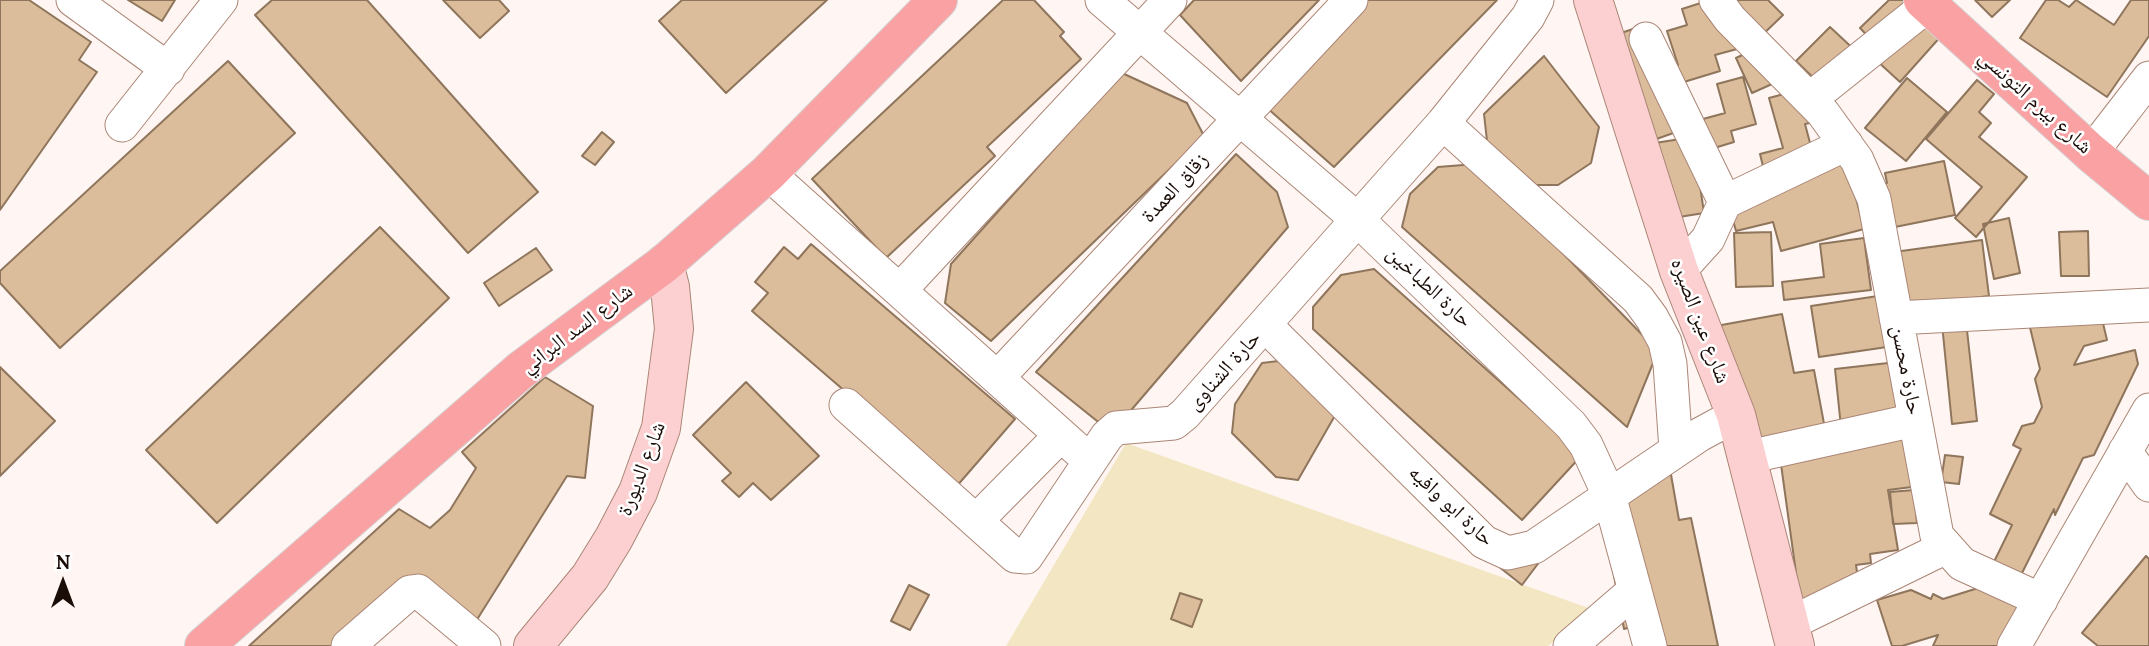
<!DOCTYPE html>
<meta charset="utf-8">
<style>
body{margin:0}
#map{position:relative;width:2149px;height:646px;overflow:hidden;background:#fff6f3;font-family:Lora,serif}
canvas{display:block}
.north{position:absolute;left:28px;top:548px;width:70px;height:70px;-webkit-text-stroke:5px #fff;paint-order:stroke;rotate:0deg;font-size:19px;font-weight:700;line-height:28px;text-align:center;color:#1a0d08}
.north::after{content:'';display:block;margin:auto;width:24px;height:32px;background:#1a0d08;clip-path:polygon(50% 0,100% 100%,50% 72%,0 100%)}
</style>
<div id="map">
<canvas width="2149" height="646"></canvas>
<div class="north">N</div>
</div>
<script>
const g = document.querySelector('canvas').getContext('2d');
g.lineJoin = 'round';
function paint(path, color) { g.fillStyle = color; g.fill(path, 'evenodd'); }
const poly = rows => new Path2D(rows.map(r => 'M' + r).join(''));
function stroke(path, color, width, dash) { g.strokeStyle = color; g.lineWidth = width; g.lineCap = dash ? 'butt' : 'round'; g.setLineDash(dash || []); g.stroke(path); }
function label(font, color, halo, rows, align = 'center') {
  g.font = font + ' Lora,"Noto Naskh Arabic",serif'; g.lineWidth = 5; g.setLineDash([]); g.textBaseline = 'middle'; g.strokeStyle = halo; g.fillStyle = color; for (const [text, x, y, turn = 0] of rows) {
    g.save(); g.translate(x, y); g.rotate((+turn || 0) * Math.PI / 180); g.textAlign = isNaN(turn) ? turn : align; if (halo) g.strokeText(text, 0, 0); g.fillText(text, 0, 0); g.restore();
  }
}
paint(poly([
 [1126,443,1594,610,1548,646,1006,646]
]), '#f3e7c3');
const building = poly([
 [0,0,29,0,91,42,79,60,97,72,0,210,0,0],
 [128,0,175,0,162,21,128,0],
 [272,0,367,0,538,192,468,253,255,15,272,0],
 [443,0,499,0,509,11,480,38,443,0],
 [682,0,827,0,726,93,659,21,682,0],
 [1003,0,1034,0,1064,32,1060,36,1081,59,987,147,995,156,886,258,812,179,1003,0],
 [1194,0,1319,0,1241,81,1180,15,1194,0],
 [1367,0,1497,0,1334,167,1266,107,1367,0],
 [1710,0,1737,49,1715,55,1720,71,1674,85,1669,68,1678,65,1667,31,1687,25,1682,9,1710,0],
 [1714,0,1768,0,1783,15,1755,42,1714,0],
 [1889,0,1920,0,1879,48,1860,28,1889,0],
 [1975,0,2010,0,1992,17,1975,0],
 [2046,0,2058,0,2069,7,2076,0,2114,25,2131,0,2149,0,2149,36,2107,97,2020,38,2046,0],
 [1918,14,1942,35,1900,82,1876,60,1918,14],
 [1642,26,1679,131,1648,142,1612,36,1642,26],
 [1830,27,1860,55,1826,90,1796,61,1830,27],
 [1765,44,1781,80,1752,93,1736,58,1765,44],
 [1544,56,1599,127,1591,163,1558,185,1536,185,1487,141,1484,114,1544,56],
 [228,61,295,133,60,348,0,283,0,271,228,61],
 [1122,73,1187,103,1204,136,991,341,945,303,951,264,1122,73],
 [1743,77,1756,124,1731,131,1734,142,1711,149,1703,119,1725,113,1717,84,1743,77],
 [1907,78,1947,112,1906,161,1865,128,1907,78],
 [1977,80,1994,94,1979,112,1991,123,1979,137,2027,177,1976,237,1955,218,1982,187,1926,139,1977,80],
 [1810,87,1819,121,1805,124,1814,158,1846,159,1864,229,1781,251,1773,222,1736,231,1729,206,1770,195,1760,154,1783,148,1769,98,1810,87],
 [602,132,614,142,595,165,582,156,602,132],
 [1693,137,1704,213,1654,221,1655,143,1693,137],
 [1236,154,1277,192,1288,227,1121,422,1097,421,1036,372,1236,154],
 [1944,161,1955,215,1875,231,1866,187,1887,183,1885,173,1944,161],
 [1476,164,1658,351,1627,427,1402,227,1410,194,1438,167,1476,164],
 [2009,218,2020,273,1994,279,1983,224,2009,218],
 [380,227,449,298,217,523,146,450,380,227],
 [2088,231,2089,276,2061,276,2059,232,2088,231],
 [1771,232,1773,286,1736,287,1734,233,1771,232],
 [1864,238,1871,290,1784,300,1782,282,1824,277,1820,244,1864,238],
 [1982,240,1989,296,1901,307,1894,252,1982,240],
 [811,244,1015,419,956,487,752,311,768,293,755,282,784,247,798,259,811,244],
 [536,248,552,270,499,306,484,283,536,248],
 [1374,269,1582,455,1522,520,1313,329,1313,307,1341,275,1374,269],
 [1878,296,1887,347,1819,357,1811,306,1878,296],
 [2097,298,2107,340,2084,346,2074,365,2135,350,2138,364,2094,455,2083,458,2055,515,2054,509,2016,585,1989,572,2012,525,1990,514,2021,449,2013,445,2022,426,2034,423,2042,407,2035,379,2040,369,2027,315,2097,298],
 [1782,314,1794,373,1814,370,1825,429,1740,446,1716,326,1782,314],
 [1966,321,1977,421,1952,424,1942,324,1966,321],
 [1287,360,1337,412,1298,480,1276,477,1232,433,1235,404,1262,363,1287,360],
 [1915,360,1922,419,1841,427,1835,369,1915,360],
 [0,367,55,421,0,476,0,367],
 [545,377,593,406,585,478,567,476,473,626,416,581,333,646,249,646,399,509,430,528,450,510,476,468,462,452,545,377],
 [746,382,819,456,771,500,753,483,739,497,722,481,731,473,693,435,746,382],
 [1905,435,1912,487,1888,490,1898,550,1870,554,1871,563,1856,565,1860,593,1800,602,1780,457,1905,435],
 [1945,455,1963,457,1959,484,1941,482,1945,455],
 [1670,469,1679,520,1691,518,1718,646,1635,646,1631,627,1624,629,1600,501,1670,469],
 [1914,490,1917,523,1893,524,1890,492,1914,490],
 [2146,556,2149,559,2149,646,2098,646,2082,633,2146,556],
 [1540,561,1522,585,1498,566,1540,561],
 [1991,584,2045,611,2028,646,1933,646,1938,635,1902,646,1892,646,1877,600,1911,590,1931,599,1933,594,1943,599,1991,584],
 [909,585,929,595,910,630,891,621,909,585],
 [1180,593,1202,600,1192,627,1171,619,1180,593]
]);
paint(building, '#dbbc9b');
stroke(building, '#8e755b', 2);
const street = poly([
 [73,0,168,69],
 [1102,0,1359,221,1571,425,1586,445,1609,495,1650,646],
 [1716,0,1730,19,1823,113,1857,160,1874,199,1937,536,1962,564,2041,600],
 [1646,39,1725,202],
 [1810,99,1934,0],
 [1443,123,1638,299,1652,318,1665,342,1670,364,1676,450],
 [122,125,221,0],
 [2091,153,2149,78],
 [768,173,1089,460],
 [1679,271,1708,239,1725,202,1846,144],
 [900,290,1170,0],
 [1896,318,2149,305],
 [1265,325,1484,542,1508,553,1534,547,1699,435,1736,415],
 [999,376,1351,0],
 [846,405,1015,556,1026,557,1107,436,1116,428,1174,423,1185,414,1443,123,1528,17,1537,0],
 [2125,451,2149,485],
 [1748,457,1915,420],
 [978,519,1061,435],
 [1791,623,1946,547],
 [348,646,410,592,418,591,484,646],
 [1570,646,1635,590],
 [2014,646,2149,410]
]);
const secondary = poly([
 [1593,0,1679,271,1736,415,1795,646],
 [533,646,590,577,614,538,638,492,661,428,674,329,670,287,664,264]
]);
const primary = poly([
 [1923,0,2091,153,2149,201],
 [204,646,521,370,664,264,768,173,938,0]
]);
stroke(street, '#aa8676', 35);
stroke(secondary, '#aa8676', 40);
stroke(primary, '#d6d3d3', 40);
stroke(street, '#fff', 33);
stroke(secondary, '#fcd0d1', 38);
stroke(primary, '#f9a1a3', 38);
label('21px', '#1a0d08', '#fff', [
 ["شارع بيرم التونسي",2035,102,42],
 ["زقاق العمدة",1175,188,-47],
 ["حارة الطباخين",1429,287,43],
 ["شارع عين الصيره",1700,321,69],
 ["شارع السد البراني",577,329,-37],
 ["حارة محسن",1906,370,79],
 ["حارة الشناوى",1224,371,-48],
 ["شارع الديورة",642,469,-69],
 ["حارة ابو وافيه",1451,506,43]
]);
</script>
